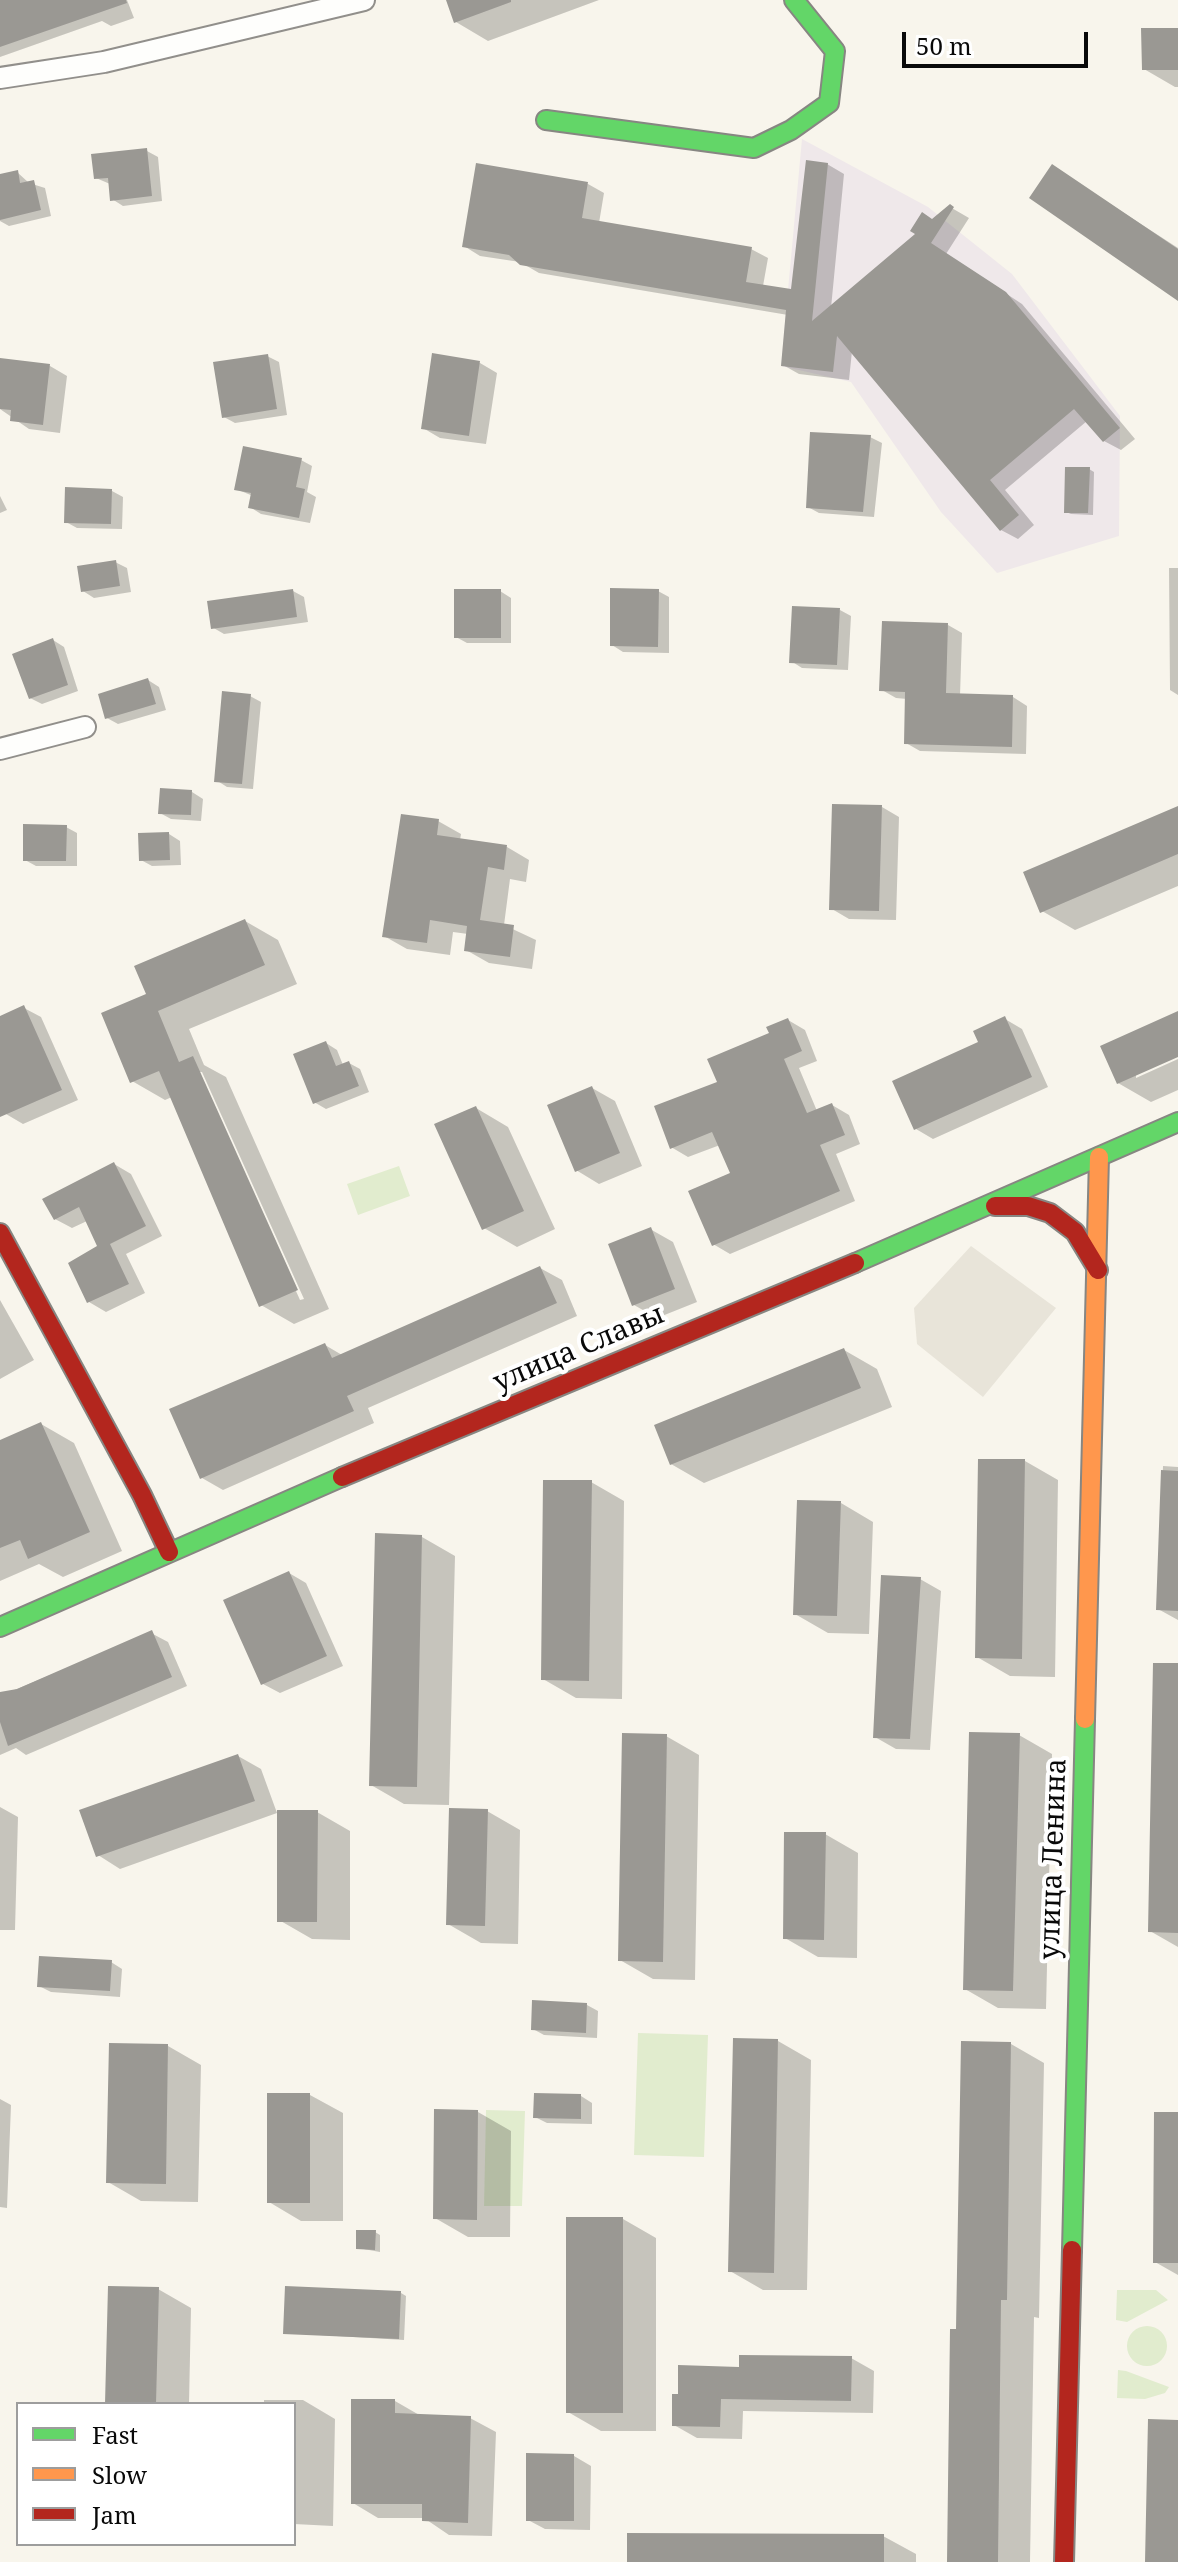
<!DOCTYPE html>
<meta charset="utf-8">
<style>
body{margin:0}
#map{position:relative;width:1178px;height:2562px;overflow:hidden;background:#f8f5ec;font-family:"Noto Serif",serif}
canvas{display:block}
.legend{position:absolute;left:16px;top:2402px;width:280px;height:144px;box-sizing:border-box;background:#fff;border:2px solid #9d9d9d;margin:0;padding:10px 14px;list-style:none;font-size:24px;color:#090909}
.legend li{display:flex;align-items:center;gap:16px;height:40px}
.legend b{width:40px;border:2px solid #9d9d9d}
.scale{position:absolute;left:902px;top:32px;width:186px;height:36px;box-sizing:border-box;border:4px solid #090909;border-top:0;padding-left:10px;font-size:24px;line-height:28px;white-space:nowrap;color:#090909;-webkit-text-stroke:6px #fff;paint-order:stroke}
</style>
<div id="map">
<canvas width="1178" height="2562"></canvas>
<ul class="legend">
<li><b style="height:10px;background:#63d668"></b>Fast</li>
<li><b style="height:10px;background:#ff974d"></b>Slow</li>
<li><b style="height:10px;background:#b3261e"></b>Jam</li>
</ul>
<div class="scale">50 m</div>
</div>
<script>
const g = document.querySelector('canvas').getContext('2d');
g.lineJoin = 'round';
function paint(path, color) { g.fillStyle = color; g.fill(path, 'evenodd'); }
const poly = rows => new Path2D(rows.map(r => 'M' + r).join(''));
function stroke(path, color, width, dash) { g.strokeStyle = color; g.lineWidth = width; g.lineCap = dash ? 'butt' : 'round'; g.setLineDash(dash || []); g.stroke(path); }
function label(font, color, halo, rows, align = 'center') {
  g.font = font + ' "Noto Serif",serif'; g.lineWidth = 8; g.setLineDash([]); g.textBaseline = 'middle'; g.strokeStyle = halo; g.fillStyle = color; for (const [text, x, y, turn = 0] of rows) {
    g.save(); g.translate(x, y); g.rotate((+turn || 0) * Math.PI / 180); g.textAlign = isNaN(turn) ? turn : align; if (halo) g.strokeText(text, 0, 0); g.fillText(text, 0, 0); g.restore();
  }
}
paint(poly([
 [802,139,928,207,1012,274,1120,416,1119,536,997,573,941,512,851,382,781,366]
]), '#efe8ea');
paint(poly([
 [399,1166,410,1196,358,1215,347,1184],
 [638,2033,708,2035,704,2157,634,2155],
 [486,2110,525,2111,522,2206,484,2206],
 [1117,2290,1156,2290,1168,2300,1127,2322,1116,2320],
 '1127 2346a20 20 0 1 1 40 0a20 20 0 1 1-40 0Z',
 [1118,2370,1126,2371,1169,2387,1165,2393,1145,2399,1117,2398]
]), '#e1ecce');
paint(poly([
 [971,1246,1056,1308,983,1397,917,1344,914,1308]
]), '#e8e4d9');
paint(poly([
 [9,0,127,0,134,18,111,26,102,21,0,57,0,15],
 [448,0,599,0,488,41,456,22],
 [1178,30,1178,87,1175,87,1144,69],
 [147,151,158,157,162,201,123,206,112,199,110,184,96,178],
 [827,164,844,174,831,308,950,207,969,218,946,254,1022,304,1135,439,1121,450,1104,441,1087,421,1005,490,1034,525,1018,539,1001,530,852,351,849,380,799,374,783,365,788,315,539,273,520,262,480,256,464,246,478,165,588,184,604,193,599,223,751,249,768,258,763,286,792,291],
 [1053,167,1178,248,1178,299],
 [17,172,29,183,45,188,51,216,9,226,0,221,0,189],
 [267,356,279,362,287,415,235,423,224,417],
 [434,356,480,363,497,373,486,444,440,438,423,428],
 [0,360,50,366,67,376,60,433,29,429,0,409],
 [870,437,882,443,874,517,819,513,808,507],
 [301,460,312,466,307,492,316,497,310,523,261,514,250,507,253,496,236,489],
 [1089,469,1094,472,1093,515,1071,514,1066,512],
 [112,491,123,497,122,529,77,528,66,522],
 [0,496,7,510,0,513],
 [115,562,127,568,131,592,94,598,83,591],
 [1169,568,1178,568,1178,695,1170,690],
 [293,591,304,597,308,622,224,634,212,627],
 [500,591,511,598,511,643,467,643,456,637],
 [658,591,669,597,669,653,623,652,612,645],
 [840,610,851,616,848,670,802,668,791,661],
 [948,625,962,633,960,696,1013,697,1027,706,1026,754,920,751,906,743,907,699,896,698,882,690],
 [53,640,64,647,78,691,42,704,30,698],
 [148,680,159,687,166,710,118,724,107,718],
 [250,696,261,702,253,789,227,787,216,780],
 [192,792,203,799,201,821,171,819,160,813],
 [882,807,899,817,896,920,849,919,832,909],
 [1178,808,1178,886,1075,930,1042,911],
 [438,821,461,834,460,840,507,847,529,860,526,882,510,879,504,925,536,940,532,969,489,963,466,950,468,934,453,932,450,955,407,949,384,936],
 [66,827,77,833,77,866,36,866,25,860],
 [169,834,180,841,181,865,152,866,141,860],
 [245,921,278,940,297,984,189,1029,204,1065,226,1077,329,1309,294,1324,261,1305,172,1097,165,1100,132,1081,149,995],
 [198,1072,202,1072,304,1299,300,1300],
 [24,1008,41,1017,78,1100,23,1124,6,1114,0,1101,0,1018],
 [1178,1013,1178,1054,1136,1073,1136,1078,1178,1059,1178,1090,1151,1102,1118,1083],
 [1005,1019,1022,1029,1048,1087,933,1139,916,1129,981,1043],
 [788,1020,805,1030,817,1061,799,1068,817,1111,832,1105,849,1115,860,1144,836,1154,855,1201,730,1254,713,1244,732,1174,720,1145,688,1157,671,1147,719,1084],
 [326,1043,337,1050,343,1065,349,1063,360,1069,369,1092,326,1109,314,1102],
 [592,1088,615,1101,642,1166,599,1184,576,1170],
 [476,1108,508,1127,555,1229,517,1247,484,1228],
 [114,1164,131,1174,162,1236,126,1254,145,1293,106,1312,89,1302,99,1247,87,1221,72,1228,55,1219],
 [650,1229,673,1242,697,1302,657,1318,634,1305],
 [540,1268,562,1280,577,1316,368,1408,374,1423,223,1490,202,1478,325,1345,342,1355],
 [0,1300,34,1360,0,1379],
 [844,1350,877,1369,892,1407,704,1483,671,1464],
 [41,1424,74,1443,122,1551,63,1577,39,1564,0,1581,0,1442],
 [1025,1461,1058,1480,1055,1677,1010,1676,977,1657],
 [1163,1466,1178,1467,1178,1620,1158,1609],
 [591,1482,624,1501,622,1699,576,1698,543,1679],
 [841,1503,873,1522,869,1634,828,1633,795,1614],
 [422,1537,455,1556,449,1805,404,1804,371,1785],
 [289,1573,306,1583,343,1666,280,1693,263,1684],
 [920,1579,941,1591,930,1750,896,1749,875,1737],
 [151,1633,168,1642,187,1686,26,1755,16,1748,0,1755,0,1696],
 [1178,1665,1178,1947,1150,1931],
 [1019,1735,1052,1754,1046,2009,998,2008,965,1989],
 [666,1736,699,1755,695,1980,653,1979,620,1960],
 [238,1756,261,1769,277,1813,120,1869,98,1855],
 [0,1807,18,1817,15,1930,0,1930],
 [487,1811,520,1830,518,1944,481,1943,448,1924],
 [317,1812,350,1831,350,1940,312,1939,279,1920],
 [825,1834,858,1853,857,1958,818,1957,785,1938],
 [111,1962,122,1969,120,1997,51,1992,39,1986],
 [587,2005,598,2011,597,2038,544,2035,533,2029],
 [778,2041,811,2060,807,2290,763,2290,730,2271],
 [1011,2044,1044,2063,1039,2318,1034,2317,1030,2562,949,2562],
 [168,2046,201,2065,198,2202,141,2201,108,2182],
 [310,2095,343,2113,343,2221,301,2221,269,2202],
 [581,2096,592,2103,592,2124,547,2123,535,2117],
 [0,2099,11,2105,7,2208,0,2207],
 [478,2112,511,2131,510,2237,468,2237,435,2218],
 [1178,2114,1178,2275,1155,2262],
 [623,2219,656,2238,656,2431,601,2431,568,2412],
 [375,2232,380,2235,380,2252,358,2248],
 [158,2289,191,2308,189,2404,107,2404],
 [401,2293,406,2296,404,2340,285,2333],
 [851,2358,874,2371,873,2413,743,2411,742,2439,697,2438,674,2425,741,2369],
 [264,2400,303,2400,335,2419,333,2526,294,2524,294,2404,264,2404],
 [395,2401,421,2416,470,2418,496,2432,492,2536,449,2535,424,2518,378,2518,353,2503],
 [574,2456,591,2466,590,2530,545,2529,528,2520],
 [883,2536,916,2554,916,2562,629,2562]
]), '#0003');
paint(poly([
 [0,0,126,0,127,3,0,47],
 [446,0,511,0,511,2,454,23],
 [1141,28,1178,28,1178,70,1142,70],
 [147,148,152,196,110,201,108,178,94,179,91,154],
 [806,160,828,163,812,321,915,234,910,231,922,212,932,219,950,204,954,207,931,243,1006,292,1120,428,1103,442,1074,409,990,480,1019,515,1000,531,837,336,833,372,781,366,786,310,520,265,509,255,462,247,476,163,588,182,582,218,752,247,746,282,791,289],
 [1052,164,1178,249,1178,301,1029,198],
 [18,170,20,183,34,180,41,210,0,220,0,174],
 [432,353,480,361,469,436,421,429],
 [268,354,277,409,222,418,213,362],
 [0,358,50,364,43,425,10,421,11,410,0,409],
 [810,432,871,435,863,512,806,508],
 [243,446,302,458,296,487,305,489,299,518,248,508,251,493,234,490],
 [1065,467,1090,467,1088,513,1064,513],
 [65,487,112,489,111,524,64,523],
 [116,560,120,586,81,592,77,566],
 [610,588,659,589,658,647,610,646],
 [293,589,297,617,211,629,207,601],
 [454,589,501,589,501,638,454,638],
 [792,606,840,608,837,665,789,663],
 [882,621,948,623,946,693,1013,695,1012,747,904,744,905,692,879,691],
 [53,638,68,685,29,699,12,654],
 [148,678,156,704,105,719,98,694],
 [222,691,251,694,242,784,214,782],
 [160,788,192,790,191,815,158,814],
 [832,804,882,805,879,911,829,910],
 [1178,806,1178,854,1040,913,1023,872],
 [401,814,439,819,437,835,507,845,504,870,488,867,480,920,514,925,510,957,464,951,467,926,430,920,427,943,382,937],
 [23,824,67,825,66,861,23,861],
 [169,832,170,860,139,861,138,833],
 [245,919,265,965,158,1011,179,1062,193,1056,298,1290,259,1307,159,1071,130,1083,101,1013,146,994,134,966],
 [24,1005,62,1090,0,1117,0,1016],
 [1178,1011,1178,1057,1117,1084,1100,1046],
 [1005,1016,1032,1077,914,1130,892,1081,978,1042,973,1031],
 [788,1018,802,1051,784,1059,807,1113,832,1103,845,1135,820,1145,840,1191,712,1246,688,1191,730,1173,712,1132,670,1149,654,1106,717,1082,707,1059,769,1033,766,1027],
 [326,1041,336,1066,349,1061,359,1086,313,1104,293,1054],
 [592,1086,620,1153,575,1172,547,1105],
 [476,1106,524,1211,482,1230,434,1124],
 [114,1162,146,1226,110,1244,129,1284,87,1303,68,1263,97,1246,79,1207,54,1220,42,1199],
 [651,1227,675,1289,632,1306,608,1244],
 [540,1266,557,1303,347,1396,354,1411,200,1479,169,1409,325,1343,332,1358],
 [844,1348,861,1388,670,1465,654,1425],
 [41,1422,90,1532,28,1559,20,1540,0,1548,0,1440],
 [978,1459,1025,1459,1022,1659,975,1658],
 [1161,1470,1178,1471,1178,1611,1156,1610],
 [543,1480,592,1480,589,1681,541,1680],
 [797,1500,841,1501,837,1616,793,1615],
 [375,1533,422,1535,417,1787,369,1786],
 [289,1571,327,1656,261,1685,223,1600],
 [881,1575,921,1577,910,1739,873,1738],
 [152,1630,172,1677,8,1746,0,1722,0,1692,17,1689],
 [1153,1663,1178,1663,1178,1933,1148,1932],
 [969,1732,1020,1733,1013,1991,963,1990],
 [622,1733,667,1734,663,1962,618,1961],
 [238,1754,255,1801,96,1857,79,1810],
 [449,1808,488,1809,485,1926,446,1925],
 [277,1810,318,1810,317,1922,277,1922],
 [784,1832,826,1832,824,1940,783,1939],
 [39,1956,112,1960,110,1991,37,1987],
 [532,2000,587,2003,586,2033,531,2030],
 [733,2038,778,2039,774,2273,728,2272],
 [961,2041,1011,2042,1007,2300,1001,2300,998,2562,947,2562,950,2329,956,2329],
 [109,2043,168,2044,166,2184,106,2183],
 [267,2093,310,2093,310,2203,267,2203],
 [534,2093,581,2094,581,2119,533,2118],
 [434,2109,478,2110,477,2220,433,2219],
 [1154,2112,1178,2112,1178,2263,1153,2263],
 [566,2217,623,2217,623,2413,566,2413],
 [356,2230,376,2230,375,2250,356,2249],
 [108,2286,159,2287,156,2404,105,2404],
 [285,2286,401,2291,399,2339,283,2334],
 [739,2355,852,2356,851,2401,721,2399,720,2427,672,2426,672,2394,678,2394,678,2365,739,2367],
 [351,2399,395,2399,395,2413,471,2416,468,2523,422,2521,422,2504,351,2504],
 [1148,2419,1178,2420,1178,2562,1145,2562],
 [526,2453,574,2454,574,2521,526,2521],
 [627,2533,884,2534,884,2562,627,2562]
]), '#9a9893');
const street = poly([
 [0,78,104,62,364,0],
 [0,749,85,727]
]);
const fast = poly([
 [546,120,754,148,791,130,829,103,835,51,794,0],
 [855,1263,1178,1122],
 [0,1627,342,1477],
 [1072,2250,1085,1719]
]);
const slow = poly([
 [1085,1719,1099,1157]
]);
const jam = poly([
 [995,1206,1028,1206,1050,1213,1075,1232,1098,1270],
 [0,1233,142,1495,169,1552],
 [342,1477,855,1263],
 [1064,2562,1072,2250]
]);
stroke(street, '#918f8b', 24);
stroke(fast, '#878682', 22);
stroke(slow, '#878682', 22);
stroke(jam, '#878682', 22);
stroke(street, '#fefefc', 20);
stroke(fast, '#63d668', 18);
stroke(slow, '#ff974d', 18);
stroke(jam, '#b3261e', 18);
label('28px', '#090909', '#fff', [
 ["улица Славы",579,1349,-23],
 ["улица Ленина",1054,1859,-88]
]);
</script>
